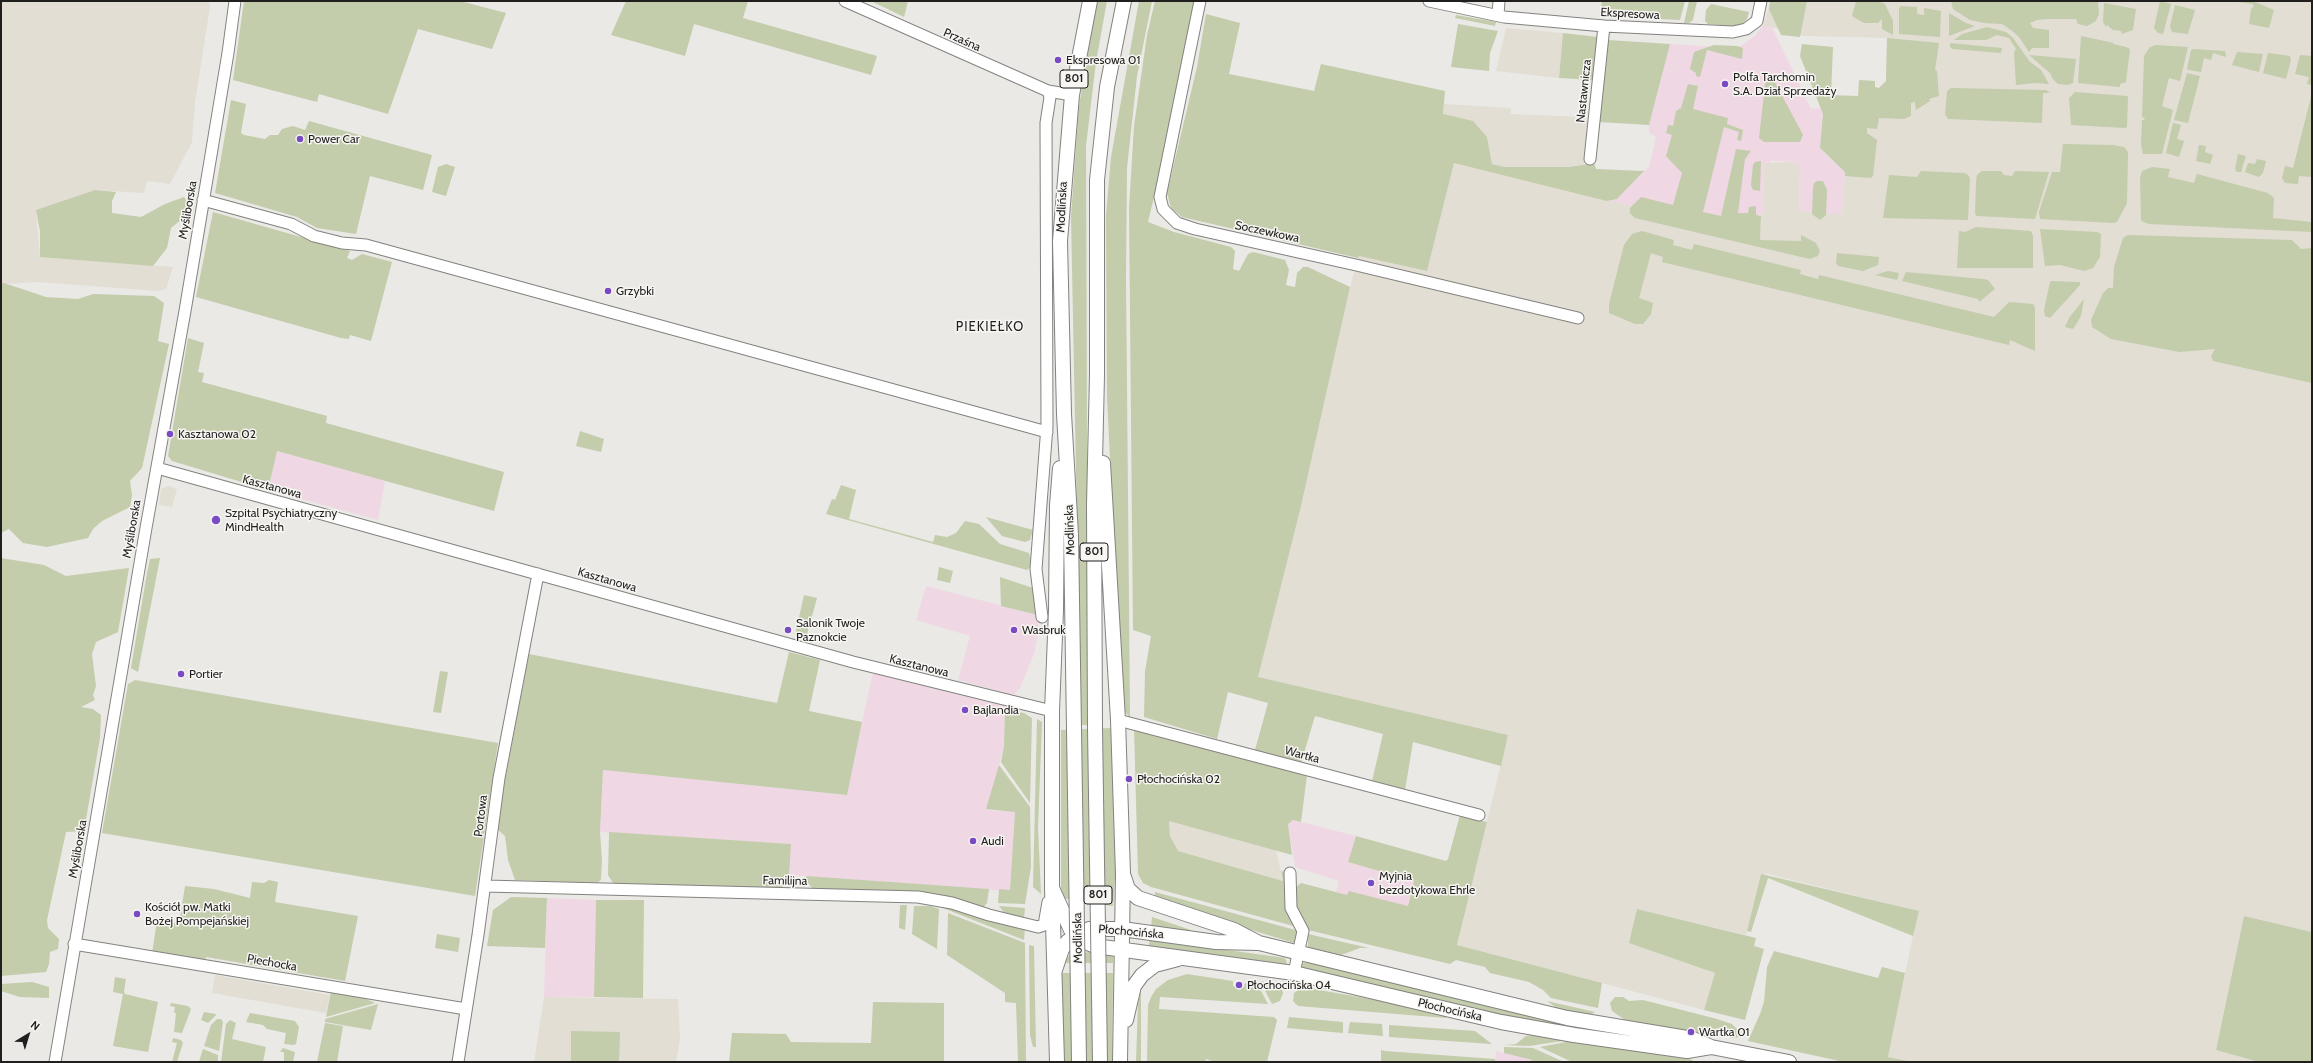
<!DOCTYPE html>
<meta charset="utf-8">
<style>
body{margin:0}
#map{position:relative;width:2313px;height:1063px;overflow:hidden;background:#eae9e6;font-family:Cabin,sans-serif}
canvas{display:block}
.frame{position:absolute;inset:0;border:2px solid #201f1e;pointer-events:none}
.north{position:absolute;left:8px;top:1015px;width:40px;height:40px;-webkit-text-stroke:3px #f7f6f3;paint-order:stroke;rotate:38deg;font-size:11px;font-weight:700;line-height:16px;text-align:center;color:#201f1e}
.north::after{content:'';display:block;margin:auto;width:14px;height:18px;background:#201f1e;clip-path:polygon(50% 0,100% 100%,50% 72%,0 100%)}
</style>
<div id="map">
<canvas width="2313" height="1063"></canvas>
<div class="frame"></div>
<div class="north">N</div>
</div>
<script>
const g = document.querySelector('canvas').getContext('2d');
g.lineJoin = 'round';
function paint(path, color) { g.fillStyle = color; g.fill(path, 'evenodd'); }
const poly = rows => new Path2D(rows.map(r => 'M' + r).join(''));
function stroke(path, color, width, dash) { g.strokeStyle = color; g.lineWidth = width; g.lineCap = dash ? 'butt' : 'round'; g.setLineDash(dash || []); g.stroke(path); }
function label(font, color, halo, rows, align = 'center') {
  g.font = font + ' Cabin,sans-serif'; g.lineWidth = 3; g.setLineDash([]); g.textBaseline = 'middle'; g.strokeStyle = halo; g.fillStyle = color; for (const [text, x, y, turn = 0] of rows) {
    g.save(); g.translate(x, y); g.rotate((+turn || 0) * Math.PI / 180); g.textAlign = isNaN(turn) ? turn : align; if (halo) g.strokeText(text, 0, 0); g.fillText(text, 0, 0); g.restore();
  }
}
paint(poly([
 [1763,25,1772,27,1811,109,1821,108,1823,114,1820,149,1845,172,1842,215,1799,211,1800,165,1794,164,1794,162,1770,161,1770,163,1764,163,1763,214,1759,214,1760,237,1607,201,1617,199,1649,167,1656,137,1649,133,1649,125,1670,44,1738,48,1756,35],
 [276,451,385,481,378,520,268,490],
 [926,586,1038,615,1038,633,1034,654,1020,688,1013,695,958,680,970,636,916,620],
 [873,673,1005,706,1004,746,987,810,1015,812,1010,891,789,875,790,844,600,832,603,770,846,795],
 [1293,820,1356,836,1348,862,1414,881,1408,906,1349,891,1347,895,1336,892,1339,881,1295,867,1288,824],
 [547,898,596,900,594,997,544,997],
 [1496,1051,1532,1060,1532,1062,1495,1062]
]), '#efd8e4');
paint(poly([
 [1,1,209,1,210,7,195,102,192,142,170,184,147,181,144,193,95,190,36,210,40,257,173,267,166,289,157,291,38,282,1,284],
 [1771,1,2312,1,2312,932,2244,916,2216,1050,2259,1062,1912,1062,1888,1057,1918,911,1768,874,1761,874,1746,935,1637,909,1630,943,1715,973,1704,1010,1457,945,1508,735,1257,677,1301,506,1350,287,1359,256,1427,271,1454,163,1760,237,1761,216,1758,214,1763,214,1764,163,1794,162,1794,164,1800,165,1799,211,1842,214,1845,172,1820,148,1823,114,1821,108,1857,108,1886,81,1887,38,1804,36,1763,25],
 [1506,28,1563,33,1559,78,1496,71],
 [1444,104,1511,108,1511,114,1584,117,1589,123,1584,164,1569,167,1504,167,1492,164,1487,137,1443,114],
 [169,486,177,489,172,507,159,505,161,489],
 [1169,821,1276,850,1283,881,1178,851,1170,836],
 [215,975,330,995,326,1013,212,993],
 [544,997,678,999,680,1038,676,1062,534,1062]
]), '#e2ded4');
paint(poly([
 [244,1,460,1,506,13,492,49,418,29,388,114,319,94,317,102,233,80],
 [626,1,748,1,743,18,877,56,871,75,694,24,685,56,611,35],
 [871,1,908,1,904,17],
 [1097,1,1107,1,1096,62,1086,146,1088,725,1081,725,1071,216,1079,106],
 [1139,1,1152,1,1137,76,1127,168,1126,278,1130,717,1124,711,1118,629,1107,396,1106,216,1111,157],
 [1155,1,1195,1,1167,143,1148,222,1174,232,1231,247,1235,251,1233,269,1239,271,1248,254,1253,252,1285,260,1289,270,1286,285,1295,287,1297,273,1303,267,1308,267,1350,287,1301,506,1258,677,1508,735,1501,766,1413,742,1405,790,1372,781,1383,734,1315,716,1301,763,1255,750,1268,703,1228,692,1217,739,1144,717,1145,671,1151,636,1133,630,1129,208,1134,126,1147,35],
 [1602,1,1685,1,1680,20,1600,16],
 [1689,1,1697,1,1693,20,1689,23,1684,23],
 [1770,1,1807,1,1800,37,1781,35,1769,9],
 [1856,1,1878,1,1885,4,1893,21,1893,35,1882,29,1882,19,1878,23,1864,23,1852,16],
 [1951,1,2098,1,2099,14,2096,21,2087,26,2078,24,2076,19,2049,19,2037,20,2030,23,2033,28,2049,30,2049,48,2032,48,2029,52,2019,37,2011,30,2002,24,1984,23,1970,20,1953,9],
 [2160,1,2171,4,2163,34,2158,33,2154,28],
 [2231,1,2253,1,2274,10,2269,28,2249,24,2251,9,2254,6,2252,4],
 [2104,3,2136,9,2133,30,2122,34,2121,31,2113,30,2107,25,2106,27,2103,22],
 [1711,4,1749,12,1747,19,1741,25,1734,26,1708,24,1705,21,1706,10],
 [2175,5,2195,10,2188,34,2172,32,2170,26],
 [1901,6,1917,7,1917,14,1924,15,1924,8,1941,11,1940,37,1899,34,1899,8],
 [1949,13,1966,23,1975,26,1949,36],
 [1206,14,1240,23,1229,74,1314,91,1321,64,1445,91,1443,114,1473,121,1487,137,1492,164,1504,167,1569,167,1594,163,1596,169,1643,171,1645,170,1617,199,1607,201,1454,163,1427,271,1359,256,1358,258,1182,217,1171,208,1167,193,1197,67],
 [1456,15,1496,22,1495,26,1455,18],
 [1458,24,1498,31,1490,53,1489,71,1451,67],
 [1987,27,2006,32,2013,38,2030,62,2041,70,2049,84,2034,83,2016,85,2014,52,2016,49,2009,38,1997,35,1986,40,1954,40,1962,34],
 [1563,33,1598,37,1594,80,1559,78],
 [2081,36,2114,43,2113,44,2126,47,2130,49,2126,82,2120,84,2120,87,2078,83],
 [1887,38,1939,43,1935,70,1937,71,1939,96,1929,99,1930,101,1916,110,1915,102,1911,103,1911,116,1904,119,1879,118,1877,129,1867,128,1867,133,1877,140,1873,176,1871,178,1845,176,1845,172,1820,148,1823,114,1800,56,1802,44,1833,47,1831,95,1858,96,1859,80,1875,81,1875,87,1879,88,1886,81],
 [1608,40,1670,44,1649,125,1599,122],
 [1950,43,2002,48,2001,53,1952,49,1950,47],
 [1714,45,1737,46,1743,48,1742,59,1707,50,1700,77,1696,76,1696,73,1690,69,1694,52],
 [2156,45,2188,47,2180,81,2169,78,2162,106,2173,110,2162,154,2143,154,2141,144,2142,120,2144,120,2145,118,2142,117,2144,56,2150,47],
 [2193,49,2225,51,2226,57,2213,53,2211,60,2204,58,2201,72,2189,70,2187,69,2191,50],
 [2237,52,2263,54,2259,72,2232,65],
 [2268,53,2290,56,2291,60,2286,79,2263,73],
 [2029,55,2076,59,2073,83,2068,85,2058,84,2052,78,2051,74],
 [2300,55,2312,56,2312,85,2307,84,2309,77,2295,74],
 [1770,73,1803,135,1800,142,1764,142,1759,138,1766,75],
 [2187,73,2200,76,2188,123,2174,120],
 [1688,84,1698,86,1693,109,1728,118,1727,124,1743,130,1741,141,1737,140,1739,132,1724,127,1703,212,1721,216,1736,149,1751,151,1745,159,1738,213,1748,213,1749,207,1756,206,1756,215,1761,216,1760,240,1801,241,1801,235,1816,243,1820,251,1818,256,1810,259,1635,218,1630,213,1630,208,1641,197,1673,205,1682,173,1666,156,1672,135,1666,133,1668,125,1673,126,1676,111,1681,108],
 [1951,88,2046,90,2050,93,2043,93,2042,123,1948,119,1945,114,1947,91],
 [2075,92,2128,96,2127,127,2125,128,2071,125,2069,98],
 [2312,93,2312,177,2299,176,2298,184,2285,183,2282,178,2285,166,2293,168],
 [231,100,246,104,241,133,244,135,265,139,270,135,278,135,282,129,293,126,305,130,309,121,432,155,423,190,370,176,356,234,317,228,297,217,215,193],
 [2173,123,2181,125,2177,139,2184,141,2179,157,2166,153],
 [2063,144,2113,145,2124,147,2128,152,2127,203,2117,222,2113,223,2040,219,2039,212,2052,172,2060,172],
 [2199,145,2206,146,2205,152,2213,155,2210,164,2196,161],
 [2238,154,2246,156,2241,172,2237,172,2235,169],
 [2257,159,2266,161,2263,173,2259,177,2245,172,2248,163,2255,164],
 [1761,161,1760,191,1753,190,1751,185,1753,165,1755,162],
 [446,164,455,167,446,196,432,192,438,167],
 [2152,167,2170,169,2168,177,2194,183,2197,174,2268,193,2274,198,2273,218,2312,222,2312,232,2149,224,2141,221,2140,178,2142,171],
 [1921,171,1965,173,1968,175,1970,178,1968,220,1883,218,1889,175,1917,177],
 [1982,171,2001,171,2004,175,2012,176,2015,171,2049,172,2035,219,1977,216,1975,214,1976,181,1977,175],
 [1817,181,1823,181,1827,190,1826,215,1820,220,1812,214,1813,189,1814,183],
 [95,190,116,192,112,201,112,213,141,217,165,204,184,197,190,206,188,214,171,228,167,248,153,266,40,257,40,231,36,210],
 [213,212,350,251,347,258,352,260,362,254,392,262,371,341,350,335,349,339,341,338,196,297],
 [1976,227,2031,231,2033,236,2033,268,1957,268,1959,231,1965,232],
 [2040,229,2097,232,2101,234,2100,257,2093,268,2084,271,2060,265,2045,266],
 [1642,231,1674,240,1673,245,1692,250,1694,244,1801,270,1800,274,1818,279,1819,275,1994,317,2009,302,2033,304,2035,308,2035,351,2010,340,2009,345,1662,262,1663,257,1651,253,1639,298,1653,303,1651,314,1643,324,1635,324,1609,313,1609,304,1624,245,1632,234],
 [2128,235,2292,240,2301,249,2312,248,2312,383,2213,361,2211,356,2215,349,2179,352,2111,339,2092,327,2091,320,2103,293,2108,288,2113,288,2114,267,2123,238],
 [1837,253,1879,257,1878,265,1863,271,1838,266,1836,263],
 [1888,271,1899,273,1897,280,1875,275],
 [1906,272,1983,279,1988,280,1995,289,1979,302,1978,299,1902,281],
 [2052,281,2077,282,2080,282,2080,285,2050,318,2045,316,2044,310,2050,282],
 [4,283,46,297,78,299,93,294,154,296,164,303,158,341,169,344,142,468,130,481,132,495,130,507,102,521,93,529,88,538,47,547,23,543,9,529,1,533,1,284],
 [2084,299,2081,316,2075,326,2073,329,2065,327,2069,318],
 [188,338,204,343,198,372,204,373,202,382,327,416,326,423,504,472,494,511,277,451,268,490,172,461,168,456],
 [580,431,604,439,601,452,576,446],
 [841,485,856,490,849,519,933,542,935,535,947,537,956,533,965,521,979,524,1000,544,1029,553,1032,565,1027,570,826,514,832,499,835,500],
 [986,517,1033,530,1030,540,1025,542,1002,536],
 [1,558,44,565,66,576,129,568,118,632,96,642,92,654,96,686,93,695,95,700,81,707,93,709,101,715,100,738,84,831,66,832,47,920,48,928,59,939,58,949,50,952,49,964,46,972,1,976],
 [160,558,138,672,131,668,147,573,150,559],
 [939,567,953,571,950,583,937,580],
 [1000,577,1033,588,1038,615,1001,606],
 [804,595,817,598,806,638,795,635],
 [789,652,820,660,809,711,862,722,847,795,603,770,600,832,602,860,601,879,598,883,515,880,508,860,505,836,496,828,529,654,777,703],
 [440,671,448,672,441,713,433,712],
 [135,680,498,743,475,896,102,833,128,684],
 [1005,709,1024,713,1032,718,1030,803,1001,762,1004,746],
 [1037,719,1042,722,1038,828,1041,894,1033,887],
 [1111,728,1116,863,1113,906,1061,898,1061,730],
 [1134,728,1307,775,1301,822,1293,820,1288,824,1292,855,1169,821,1170,836,1178,851,1283,881,1281,870,1284,873,1287,875,1286,909,1297,927,1151,887,1143,883,1138,874],
 [999,765,1030,807,1031,867,1025,904,998,903,999,889,1010,890,1015,812,986,809],
 [1460,815,1487,822,1457,945,1602,983,1598,1008,1551,998,1543,990,1529,982,1490,973,1485,967,1456,960,1450,964,1308,930,1296,907,1296,887,1301,883,1347,895,1349,891,1408,906,1414,881,1348,862,1356,836,1446,861,1448,859],
 [609,832,791,844,789,875,781,889,613,883,608,875],
 [1761,874,1919,911,1913,936,1768,878,1751,932,1747,931],
 [806,876,989,889,987,903,981,910,936,894,923,892,813,889,807,882],
 [269,880,278,882,275,902,358,916,345,981,206,957,204,963,152,954,157,920,179,924,185,886,214,889,250,898,252,882,264,883],
 [1155,892,1299,931,1296,942,1294,943,1154,900],
 [511,897,547,898,545,948,487,946,493,910],
 [596,900,644,900,643,998,594,997],
 [930,903,942,904,982,919,1025,928,1024,940],
 [900,905,907,905,905,930,899,928],
 [914,906,930,906,939,909,937,949,912,934],
 [999,906,1025,908,1024,918,1005,914],
 [1637,909,1756,938,1754,946,1764,949,1745,1020,1704,1010,1715,973,1629,943],
 [948,913,1025,943,1026,1062,1018,1062,1016,1003,1005,1002,1005,993,947,955],
 [2244,916,2312,932,2312,1062,2259,1062,2216,1050],
 [1152,917,1191,930,1191,931,1151,927],
 [437,934,460,938,458,952,435,948],
 [1308,934,1369,948,1360,948,1341,955,1331,954,1308,947],
 [1149,939,1285,958,1287,963,1286,964,1149,946],
 [1029,945,1034,946,1036,1047,1033,1047,1030,1035],
 [1774,951,1878,978,1882,967,1905,973,1888,1057,1912,1062,1844,1062,1748,1041,1760,1014,1764,1002,1767,967],
 [1075,952,1111,953,1113,954,1113,963,1064,963,1068,957],
 [1307,962,1490,1006,1572,1025,1571,1028,1517,1019,1301,968,1303,963],
 [1062,973,1113,973,1112,1062,1064,1062],
 [1187,974,1233,981,1233,986,1244,987,1245,983,1259,987,1268,1004,1160,997,1159,1009,1274,1017,1277,1020,1267,1062,1214,1062,1206,1059,1205,1062,1147,1062,1148,1005,1151,997,1156,989,1168,980],
 [115,977,126,979,124,991,125,994,158,1002,148,1052,113,1046,123,994,113,992],
 [1260,981,1281,986,1283,993,1280,1001,1272,1004],
 [32,982,49,987,49,998,20,997,1,991,1,984],
 [1302,987,1382,1001,1447,1016,1446,1018,1298,1006,1293,1001,1294,993],
 [1141,990,1141,1062,1136,1062,1138,1004],
 [331,992,360,996,375,1003,326,1017],
 [1615,997,1623,997,1629,1001,1643,1000,1717,1019,1732,1024,1741,1033,1739,1037,1734,1038,1628,1022,1612,1011,1610,1003],
 [1547,1001,1595,1012,1588,1016,1558,1009],
 [873,1002,944,1003,944,1062,729,1062,732,1033,786,1034,791,1042,871,1043],
 [171,1003,188,1006,191,1009,182,1033,174,1032,176,1013,174,1013,175,1007,170,1006],
 [378,1004,371,1030,325,1022,325,1019],
 [204,1012,216,1014,216,1015,208,1023,201,1020],
 [250,1013,295,1021,299,1027,296,1044,293,1045,284,1044,286,1033,267,1029,263,1025,246,1022],
 [1289,1017,1343,1022,1343,1033,1287,1028],
 [217,1019,221,1019,223,1022,219,1051,204,1046,211,1025],
 [230,1020,236,1023,232,1039,266,1047,263,1062,221,1062,226,1024],
 [1350,1022,1382,1024,1383,1036,1348,1033],
 [325,1023,343,1026,337,1062,317,1062],
 [1389,1025,1475,1031,1492,1044,1389,1037],
 [571,1031,620,1032,619,1062,571,1062],
 [1538,1034,1656,1053,1690,1059,1695,1062,1572,1062,1540,1047,1566,1042,1562,1041,1529,1046,1504,1045,1516,1044,1526,1036],
 [173,1038,181,1040,183,1043,177,1062,172,1062,177,1043,172,1042],
 [1504,1047,1533,1048,1564,1062,1532,1062,1532,1060,1504,1053],
 [283,1048,295,1052,293,1062,284,1062,284,1052,280,1052],
 [203,1049,218,1055,218,1062,199,1062],
 [1381,1050,1385,1051,1495,1059,1495,1062,1381,1062]
]), '#c3ccab');
const minor = poly([
 [845,1,1048,91,1072,95],
 [1200,1,1160,197,1163,209,1177,223,1195,229,1356,265,1578,318],
 [1429,1,1504,17,1604,26,1733,32,1746,29,1757,21,1761,1],
 [1498,15,1499,1],
 [1590,159,1604,26],
 [203,200,291,224,314,236,342,243,366,245,1047,432],
 [157,468,853,662,1052,711],
 [1042,617,1036,569,1047,426,1046,123,1050,97,1048,91],
 [1118,720,1479,815],
 [1290,873,1291,908,1303,931,1294,973],
 [485,886,918,897,952,903,989,915,1038,927,1044,925,1048,902],
 [74,944,466,1009],
 [55,1062,146,528,185,311,228,53,235,1],
 [458,1062,478,935,499,778,538,574]
]);
const major = poly([
 [1103,463,1118,720,1123,874,1120,1062],
 [1095,728,1094,505,1097,375,1097,180,1107,87,1124,1],
 [1074,729,1071,535,1064,414,1060,241,1072,95,1090,1],
 [1124,877,1128,889,1138,898,1234,930,1257,942],
 [1052,888,1071,930,1083,941,1095,946,1294,973,1501,1022,1574,1035,1687,1051,1711,1047],
 [1055,970,1062,949,1068,941,1089,929,1122,929,1216,942,1259,943,1567,1018,1693,1039,1711,1047,1789,1062],
 [1126,1020,1134,986,1142,975,1155,965,1178,959],
 [1057,1062,1052,888,1052,711,1056,610,1057,505,1060,468]
]);
stroke(minor, '#83827f', 13);
stroke(major, '#83827f', 16);
stroke(minor, '#fff', 11);
stroke(major, '#fff', 14);
const majorBridge = poly([
 [1095,728,1100,1062],
 [1074,729,1079,1062]
]);
stroke(majorBridge, '#83827f', 16, []);
stroke(majorBridge, '#fff', 14);
for (const [x, y, r, color] of [
 [1058,60,4,"#794ac2"],
 [1725,84,4,"#794ac2"],
 [300,139,4,"#794ac2"],
 [608,291,4,"#794ac2"],
 [170,434,4,"#794ac2"],
 [216,520,5,"#794ac2"],
 [788,630,4,"#794ac2"],
 [1014,630,4,"#794ac2"],
 [181,674,4,"#794ac2"],
 [965,710,4,"#794ac2"],
 [1129,779,4,"#794ac2"],
 [973,841,4,"#794ac2"],
 [1371,883,4,"#794ac2"],
 [137,914,4,"#794ac2"],
 [1239,985,4,"#794ac2"],
 [1691,1032,4,"#794ac2"]
]) { const dot = new Path2D(); dot.arc(x, y, r, 0, 2 * Math.PI); g.fillStyle = color; g.fill(dot); stroke(dot, '#f7f6f3', 1.5); }
for (const [x, y, w] of [
 [1074,79,28],
 [1094,552,28],
 [1098,895,28]
]) { const box = new Path2D(); box.roundRect(x - w / 2, y - 9, w, 18, 3); g.fillStyle = '#f7f6f3'; g.fill(box); stroke(box, '#201f1e', 1); }
label('bold 11px', '#201f1e', null, [
 ["801",1074,79],
 ["801",1094,552],
 ["801",1098,895]
]);
label('12px', '#201f1e', '#f7f6f3', [
 ["Ekspresowa",1630,14,3],
 ["Przaśna",962,40,24],
 ["Nastawnicza",1584,91,-84],
 ["Modlińska",1062,207,-87],
 ["Myśliborska",188,210,-80],
 ["Soczewkowa",1267,232,12],
 ["Kasztanowa",272,487,15],
 ["Myśliborska",132,529,-80],
 ["Modlińska",1070,530,-92],
 ["Kasztanowa",607,580,16],
 ["Kasztanowa",919,666,14],
 ["Wartka",1302,755,15],
 ["Portowa",481,816,-83],
 ["Myśliborska",78,849,-80],
 ["Familijna",785,881,1],
 ["Płochocińska",1131,932,5],
 ["Modlińska",1078,938,-91],
 ["Piechocka",272,963,10],
 ["Płochocińska",1450,1010,13]
]);
label('12px', '#201f1e', '#f7f6f3', [
 ["Ekspresowa 01",1066,60],
 ["Polfa Tarchomin",1733,77],
 ["S.A. Dział Sprzedaży",1733,91],
 ["Power Car",308,139],
 ["Grzybki",616,291],
 ["Kasztanowa 02",178,434],
 ["Szpital Psychiatryczny",225,513],
 ["MindHealth",225,527],
 ["Salonik Twoje",796,623],
 ["Paznokcie",796,637],
 ["Wasbruk",1022,630],
 ["Portier",189,674],
 ["Bajlandia",973,710],
 ["Płochocińska 02",1137,779],
 ["Audi",981,841],
 ["Myjnia",1379,876],
 ["bezdotykowa Ehrle",1379,890],
 ["Kościół pw. Matki",145,907],
 ["Bożej Pompejańskiej",145,921],
 ["Płochocińska 04",1247,985],
 ["Wartka 01",1699,1032]
], 'left');
g.letterSpacing = '1px';
label('13px', '#201f1e', '#f7f6f3', [
 ["PIEKIEŁKO",990,327]
]);
g.letterSpacing = '0px';
</script>
